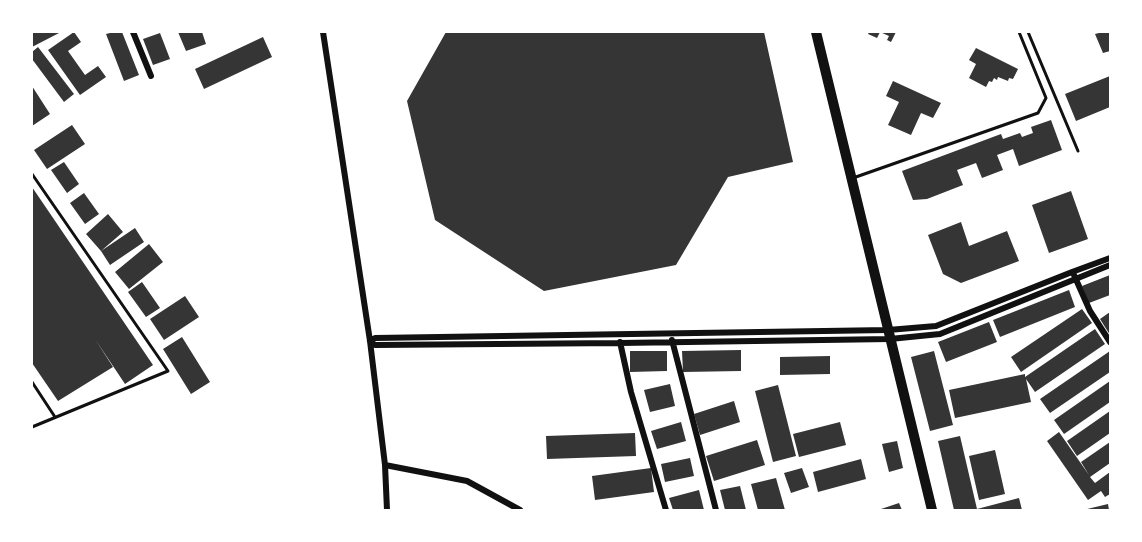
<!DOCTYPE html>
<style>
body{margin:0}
#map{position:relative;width:1142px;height:542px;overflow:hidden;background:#fff;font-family:Quicksand,sans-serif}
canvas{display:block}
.frame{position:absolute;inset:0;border:33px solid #fff;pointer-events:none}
</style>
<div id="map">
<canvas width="1142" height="542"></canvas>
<div class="frame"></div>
</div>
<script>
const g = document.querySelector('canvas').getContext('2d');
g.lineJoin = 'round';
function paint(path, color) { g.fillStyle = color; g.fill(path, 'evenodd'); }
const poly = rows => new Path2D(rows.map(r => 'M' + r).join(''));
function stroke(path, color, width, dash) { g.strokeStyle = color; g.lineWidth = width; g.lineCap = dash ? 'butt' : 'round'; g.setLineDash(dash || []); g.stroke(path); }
paint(poly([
 [32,32,61,32,32,47],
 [74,32,81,42,68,51,85,75,98,66,106,77,80,95,48,50],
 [114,32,122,32,139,75,124,81,106,34],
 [178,32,202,32,206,44,186,51],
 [446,32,764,32,793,162,728,177,676,265,544,291,435,220,407,101],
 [869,32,896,32,891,42,887,40,889,36,880,32,877,38,868,34],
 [1103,32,1110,32,1110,51,1103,53,1095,34],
 [160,33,170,59,153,65,143,39],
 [263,37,272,57,204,89,195,69],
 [38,47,74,94,64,102,32,59,32,52],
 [976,48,1018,69,1013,79,1009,78,1008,81,998,77,997,80,994,78,992,82,989,81,986,87,969,78,976,64,969,60],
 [1110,76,1110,107,1076,121,1065,94],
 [893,81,941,103,933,118,921,113,911,135,888,125,899,102,886,96],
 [32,86,50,114,32,126],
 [1051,120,1062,150,1019,166,1013,149,997,155,1003,170,982,178,976,163,957,170,963,185,927,199,913,200,902,171,1001,134,1003,139,1020,133,1022,137,1033,133,1031,127],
 [72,125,85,144,47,169,34,150],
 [64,162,79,184,67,193,51,170],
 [32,187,153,365,125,384,95,339,113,367,58,401,32,363],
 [1071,191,1088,239,1049,253,1032,205],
 [84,193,99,214,85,224,70,203],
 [108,214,123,232,101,251,86,234],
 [961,222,969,246,1007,231,1019,261,961,283,943,274,928,235],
 [135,228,144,242,110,265,101,251],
 [149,244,163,262,129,289,115,272],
 [1110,275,1110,295,1089,303,1082,286],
 [142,282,160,308,146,317,128,292],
 [1069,290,1075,307,1000,337,993,320],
 [185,296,199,317,164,340,150,319],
 [1082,309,1092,323,1021,372,1011,357],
 [1110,312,1110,335,1100,319],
 [989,322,997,342,946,362,938,342],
 [1095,329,1105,344,1035,392,1026,379,1031,402,955,418,949,390,1025,374,1025,377],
 [182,337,210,382,191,394,163,349],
 [741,350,741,371,683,372,682,351],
 [630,351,667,351,667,371,630,372],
 [934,351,953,425,930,431,911,357],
 [1110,351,1110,372,1050,413,1040,399],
 [830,356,830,374,780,375,780,357],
 [1110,381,1110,402,1064,434,1054,420],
 [670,384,675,406,650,412,644,390],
 [778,385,796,456,773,462,755,391],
 [734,401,740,422,700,435,694,414],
 [1110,411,1110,433,1077,456,1067,441],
 [681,422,686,441,657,449,651,431],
 [840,422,846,445,799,457,793,434],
 [1059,432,1089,475,1081,462,1110,442,1110,463,1090,477,1095,483,1110,472,1110,494,1105,497,1101,491,1088,500,1047,441],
 [635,433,636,456,547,459,546,436],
 [960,436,977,509,1019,498,1022,510,954,510,938,441],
 [757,440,765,465,714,481,706,456],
 [897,441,903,468,889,472,882,444],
 [995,450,1005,494,979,500,969,456],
 [690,458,694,476,665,482,661,464],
 [861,459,866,479,818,492,813,472],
 [651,468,654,492,595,500,592,476],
 [802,468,809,487,791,493,784,473],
 [776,478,785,510,758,510,751,484],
 [740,486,746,510,725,510,720,490],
 [699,490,704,510,673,510,669,498],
 [899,503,902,510,878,510],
 [1108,504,1109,510,1083,510]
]), '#353535');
stroke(poly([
 [1028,32,1078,151],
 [32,174,168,371,32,427],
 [853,178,1038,113,1046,98,1019,32],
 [32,382,55,417]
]), '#111', 3);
stroke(poly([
 [133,32,151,76],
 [323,32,370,341,385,465,387,510],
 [1074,275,1090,311,1110,342],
 [672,340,716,510],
 [370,341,375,345,620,343,890,339,940,334,1110,265],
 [370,341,375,338,888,330,936,326,1072,272,1110,258],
 [620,342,631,392,666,510],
 [385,465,467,481,520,510]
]), '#111', 6);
stroke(poly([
 [816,32,932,510]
]), '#111', 10);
</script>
